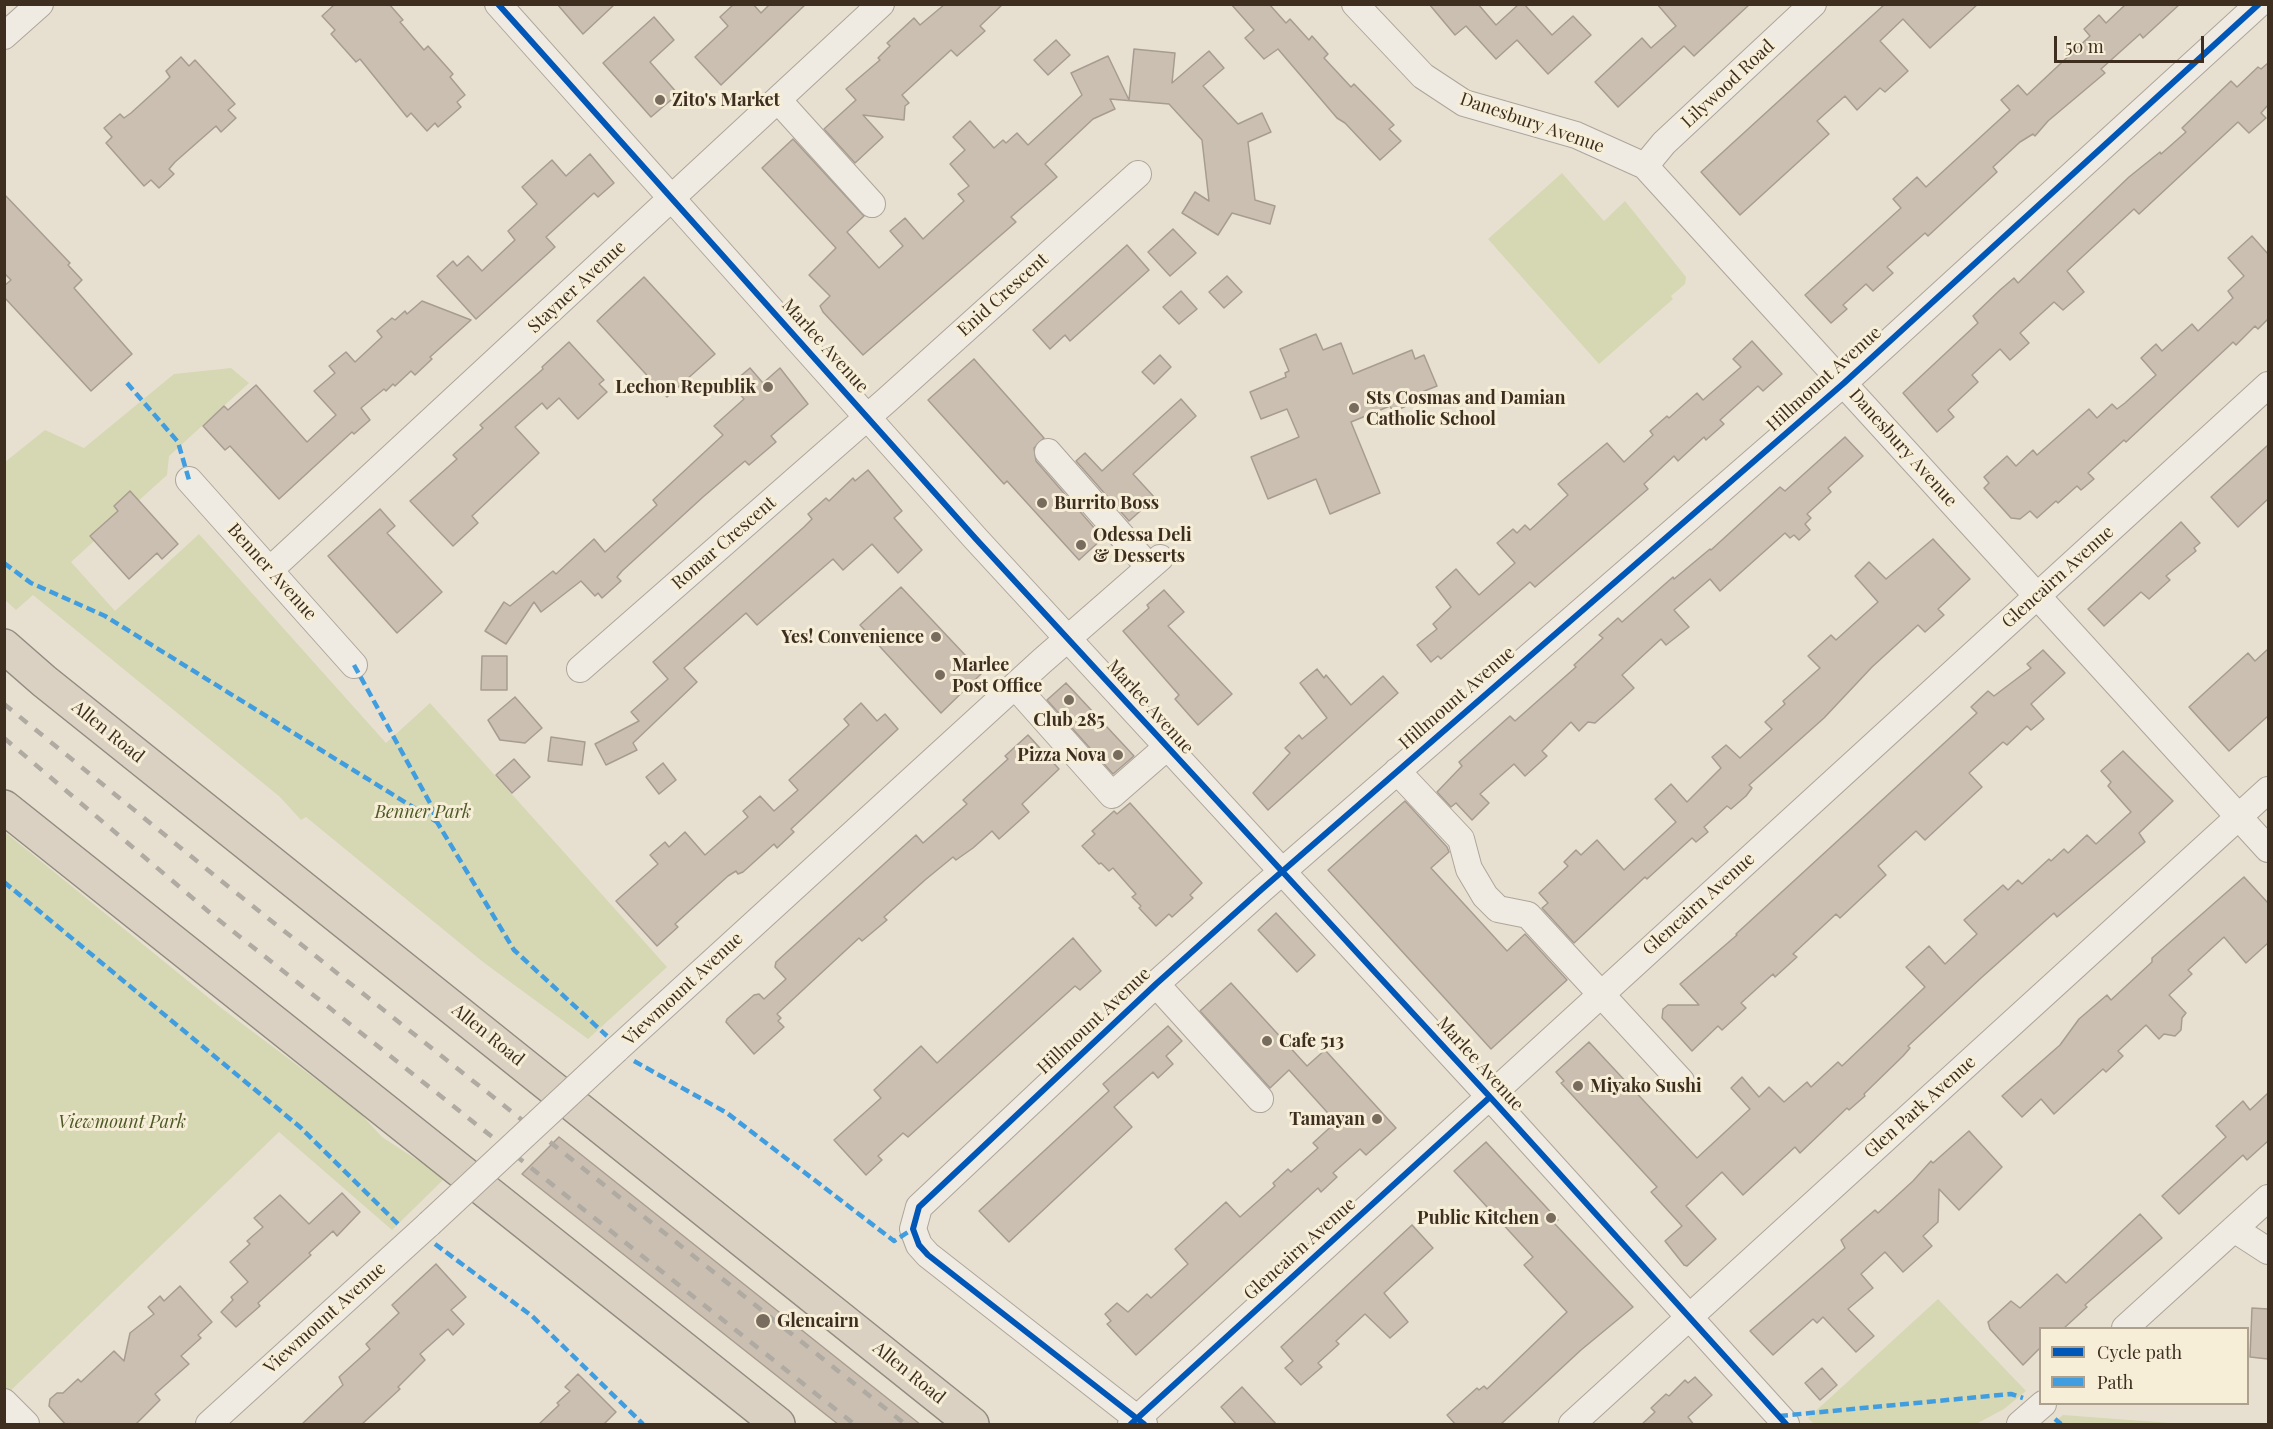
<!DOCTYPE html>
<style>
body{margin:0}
#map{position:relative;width:2273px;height:1429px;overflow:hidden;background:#e7e0d1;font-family:"Playfair Display",serif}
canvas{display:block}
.frame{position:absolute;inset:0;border:6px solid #3d2e20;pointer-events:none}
.legend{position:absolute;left:2039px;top:1327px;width:210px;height:78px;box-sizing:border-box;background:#f7eed8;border:2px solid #ada18e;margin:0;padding:8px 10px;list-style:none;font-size:18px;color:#3d2e20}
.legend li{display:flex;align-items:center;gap:12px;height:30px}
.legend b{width:30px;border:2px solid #ada18e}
.scale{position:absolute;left:2054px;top:36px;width:150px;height:27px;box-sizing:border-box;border:3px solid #3d2e20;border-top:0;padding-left:8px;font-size:18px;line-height:21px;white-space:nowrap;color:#3d2e20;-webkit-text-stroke:4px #f7eed8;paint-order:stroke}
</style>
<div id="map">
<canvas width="2273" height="1429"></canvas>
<div class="frame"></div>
<ul class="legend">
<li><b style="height:8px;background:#0057b8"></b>Cycle path</li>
<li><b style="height:8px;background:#3f9de0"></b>Path</li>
</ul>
<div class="scale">50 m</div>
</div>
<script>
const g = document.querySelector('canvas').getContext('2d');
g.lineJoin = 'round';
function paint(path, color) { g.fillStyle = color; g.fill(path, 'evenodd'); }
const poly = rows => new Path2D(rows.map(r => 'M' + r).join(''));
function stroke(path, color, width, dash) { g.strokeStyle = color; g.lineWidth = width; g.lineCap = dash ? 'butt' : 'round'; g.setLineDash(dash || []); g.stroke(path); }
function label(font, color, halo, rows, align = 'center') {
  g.font = font + ' "Playfair Display",serif'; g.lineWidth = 6; g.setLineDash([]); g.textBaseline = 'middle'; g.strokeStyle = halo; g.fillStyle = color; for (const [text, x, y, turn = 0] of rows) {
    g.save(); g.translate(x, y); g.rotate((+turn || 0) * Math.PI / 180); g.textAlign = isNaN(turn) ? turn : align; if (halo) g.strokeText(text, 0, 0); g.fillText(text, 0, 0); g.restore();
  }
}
paint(poly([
 [1562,173,1604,221,1625,201,1686,277,1685,284,1671,296,1673,299,1599,364,1488,239],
 [231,368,249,383,169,456,167,475,71,562,115,611,199,534,386,743,430,703,667,967,588,1039,483,962,306,817,301,820,280,797,33,595,16,610,5,600,5,462,45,430,84,448,174,374],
 [5,832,220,1007,358,1111,382,1137,445,1178,392,1230,279,1132,5,1396],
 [1938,1299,2026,1391,2004,1409,1976,1424,1814,1424,1808,1418],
 [2063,1415,2184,1424,2052,1424]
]), '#d6d7b3');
const building = poly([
 [335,4,389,4,403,20,400,22,424,50,428,46,453,74,450,77,465,95,457,102,461,107,438,127,435,123,427,131,411,113,407,117,360,59,356,62,331,34,335,30,322,16,335,4],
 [557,4,615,4,583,34,557,4],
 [734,4,753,4,761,13,770,4,806,4,721,85,695,57,728,26,720,17,734,4],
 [945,4,1003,4,980,26,985,31,957,56,951,50,902,95,909,103,905,106,904,120,863,115,883,137,855,163,824,129,856,100,846,89,880,60,878,58,890,46,887,43,914,18,920,25,945,4],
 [1231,4,1269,4,1286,23,1290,19,1309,40,1312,36,1328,54,1324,58,1351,87,1354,84,1394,125,1389,129,1401,141,1380,160,1345,123,1337,118,1278,49,1264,59,1245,38,1254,30,1231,4],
 [1429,4,1478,4,1496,25,1519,4,1524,4,1552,35,1573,16,1591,35,1548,74,1517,40,1496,59,1466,26,1455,35,1429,4],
 [1657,4,1750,4,1694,56,1684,46,1618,107,1595,82,1642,38,1651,48,1676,26,1657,4],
 [1885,4,1978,4,1930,48,1903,19,1880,41,1908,71,1885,92,1880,88,1857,110,1845,96,1817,121,1829,134,1740,215,1701,172,1885,4],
 [2126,4,2180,4,2143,38,2140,34,2101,69,2105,73,2048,121,2035,136,2033,134,2020,142,1993,167,1997,172,1928,236,1925,233,1887,267,1893,273,1873,291,1866,284,1843,305,1847,309,1831,323,1805,295,1901,208,1893,199,1917,177,1926,187,2010,110,2001,100,2018,85,2027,95,2090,36,2084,29,2099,15,2106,23,2126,4],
 [654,17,674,40,650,62,678,94,651,117,603,63,654,17],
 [1056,40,1070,55,1048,75,1034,60,1056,40],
 [1134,49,1175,53,1172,83,1209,51,1224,68,1203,86,1238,124,1262,113,1271,132,1248,142,1255,200,1275,206,1270,224,1232,213,1218,235,1182,213,1195,192,1209,201,1202,140,1169,104,1110,99,1115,109,1093,119,1045,164,1057,177,1011,217,1016,222,863,355,823,312,820,306,830,296,809,275,836,248,762,168,793,139,864,216,847,232,879,268,903,246,890,231,905,218,923,239,964,201,958,194,969,186,950,164,965,150,953,137,970,121,994,148,1003,140,1006,143,1017,133,1028,145,1082,95,1071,73,1108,56,1129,100,1134,49],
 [181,57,189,66,195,60,235,104,228,110,236,118,221,132,216,126,175,162,169,169,174,174,159,188,151,180,144,186,106,143,112,137,104,128,120,114,124,118,131,113,164,83,170,77,166,71,181,57],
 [2268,63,2268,105,2261,113,2266,118,2249,133,2238,122,2139,214,2134,209,2067,271,2084,292,2063,310,2054,302,2020,333,2029,343,2010,360,2000,349,1972,375,1978,382,1948,410,1954,417,1937,432,1903,393,1978,323,1973,316,2000,290,2014,278,2018,283,2129,177,2160,152,2161,154,2186,132,2182,128,2231,81,2237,87,2258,67,2261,69,2268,63],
 [590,154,614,183,598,197,594,193,546,237,555,247,476,319,437,276,453,261,457,266,468,256,482,271,515,240,508,231,537,204,522,187,552,160,566,176,590,154],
 [4,194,70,263,68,265,82,280,74,288,132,354,91,391,4,297,4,286,11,280,4,273,4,194],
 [1173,229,1196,253,1170,276,1148,252,1173,229],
 [2252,236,2268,254,2268,319,2258,329,2255,326,2236,345,2233,342,2230,345,2126,442,2124,440,2088,473,2094,479,2081,490,2077,486,2058,503,2056,501,2037,518,2030,511,2020,519,2011,518,1984,488,1989,483,1984,477,2007,456,2016,466,2033,450,2037,455,2089,409,2097,418,2112,404,2117,409,2125,403,2156,375,2141,358,2156,344,2162,351,2192,324,2198,331,2233,298,2228,291,2244,276,2228,258,2252,236],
 [1127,245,1149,270,1070,341,1065,335,1050,349,1033,330,1127,245],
 [1227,276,1242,292,1224,308,1209,292,1227,276],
 [644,277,715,354,667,397,597,321,644,277],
 [1181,291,1197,309,1179,324,1163,307,1181,291],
 [422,301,471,320,430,357,432,359,415,375,411,371,395,386,393,384,386,391,384,389,361,408,370,420,354,434,352,432,279,499,230,446,225,450,203,426,224,406,228,410,256,385,307,442,336,415,314,391,335,373,329,366,346,352,355,362,382,337,377,331,392,318,395,320,405,311,407,314,422,301],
 [1316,334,1323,350,1341,343,1353,374,1412,350,1415,359,1424,355,1437,386,1412,396,1415,402,1393,412,1390,406,1351,422,1380,493,1330,514,1316,479,1268,499,1251,457,1299,437,1287,409,1261,419,1250,392,1286,377,1285,373,1289,371,1280,349,1316,334],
 [1752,341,1782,374,1763,391,1758,386,1720,420,1724,424,1706,440,1704,437,1678,461,1674,456,1644,484,1648,489,1535,587,1530,582,1441,659,1438,656,1431,662,1417,645,1437,629,1433,624,1451,607,1436,587,1456,569,1479,595,1515,563,1497,543,1513,529,1517,533,1525,525,1530,530,1568,495,1558,484,1607,443,1624,462,1653,435,1650,431,1667,416,1669,418,1697,393,1703,400,1741,367,1733,359,1752,341],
 [569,342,604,380,599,384,607,392,578,419,559,398,547,409,542,403,515,427,539,453,472,516,478,523,453,546,410,501,457,459,453,455,483,428,480,425,543,369,542,367,569,342],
 [1160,355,1171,367,1154,384,1142,372,1160,355],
 [974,359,1044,438,1034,448,1036,461,1103,538,1079,560,1007,481,1004,484,928,400,974,359],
 [750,368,763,383,780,368,808,404,771,436,776,442,749,465,745,461,703,497,622,571,617,577,621,581,602,598,598,593,595,596,581,581,541,612,534,602,506,644,485,631,504,602,510,606,553,571,556,574,594,539,605,552,657,505,653,500,723,435,714,426,744,399,731,384,750,368],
 [1181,399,1196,416,1133,474,1155,498,1129,521,1076,461,1085,453,1102,471,1181,399],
 [1845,437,1863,456,1828,488,1831,492,1807,514,1811,518,1805,524,1810,530,1799,540,1794,535,1790,538,1785,533,1720,591,1710,579,1674,610,1689,627,1666,645,1661,639,1622,675,1634,688,1613,707,1595,723,1588,722,1579,731,1571,722,1542,751,1547,756,1525,776,1514,764,1480,794,1489,803,1472,820,1456,803,1451,807,1437,792,1462,766,1459,762,1481,742,1510,716,1515,721,1576,667,1574,665,1603,638,1599,635,1618,618,1622,622,1673,577,1674,579,1710,549,1711,550,1780,487,1785,491,1845,437],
 [2268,445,2268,499,2238,527,2211,497,2268,445],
 [868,470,902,511,894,518,922,550,898,573,872,544,843,570,833,559,757,625,746,613,684,668,697,682,633,743,637,750,606,765,595,744,639,721,631,712,668,679,653,662,804,527,812,519,808,514,826,498,829,501,853,478,855,481,868,470],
 [130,491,178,544,162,559,157,553,129,579,90,536,118,511,114,506,130,491],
 [380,509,395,526,387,533,442,592,397,633,328,556,380,509],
 [2181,522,2200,543,2194,548,2196,551,2166,576,2170,580,2149,599,2141,592,2104,626,2088,609,2181,522],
 [1933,539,1970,579,1938,609,1944,615,1925,632,1918,625,1872,667,1824,718,1749,785,1752,788,1746,796,1731,809,1727,806,1704,827,1708,832,1696,842,1692,838,1647,879,1645,877,1574,943,1542,908,1548,903,1539,893,1568,866,1564,862,1576,850,1581,855,1597,840,1624,870,1676,822,1655,799,1671,784,1687,802,1721,768,1712,757,1726,745,1740,758,1772,729,1765,722,1785,704,1783,701,1820,668,1808,656,1831,635,1836,640,1878,602,1855,576,1869,562,1886,579,1933,539],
 [901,587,982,673,941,713,860,625,901,587],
 [1164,590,1184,612,1168,626,1232,694,1198,725,1175,699,1179,695,1123,631,1149,608,1147,605,1164,590],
 [2268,649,2268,716,2229,751,2189,707,2248,653,2255,661,2268,649],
 [2043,650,2065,673,2031,704,2044,719,2031,730,2027,726,2007,745,2003,742,1969,773,1982,787,1925,840,1916,831,1878,866,1886,875,1840,918,1836,914,1793,954,1797,957,1775,977,1773,974,1741,1003,1746,1008,1722,1030,1718,1026,1692,1051,1662,1018,1663,1009,1668,1005,1699,1005,1680,984,1737,935,1736,934,1977,713,1971,707,1988,691,1994,696,2031,668,2027,664,2043,650],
 [482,656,507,656,507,690,481,690,482,656],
 [1317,669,1324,678,1326,675,1351,705,1383,676,1398,693,1268,810,1253,793,1290,753,1285,748,1299,735,1302,739,1327,718,1300,683,1317,669],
 [1066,683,1134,756,1113,774,1047,700,1066,683],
 [515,697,542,728,525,743,500,740,488,720,515,697],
 [861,703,877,721,885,714,898,729,791,829,794,832,777,848,774,844,743,872,738,874,736,871,728,876,675,924,678,927,657,946,616,901,658,864,650,855,665,842,669,847,685,832,705,855,748,817,743,811,760,796,774,811,798,790,789,780,849,725,844,719,861,703],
 [1028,735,1059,769,1022,804,1029,812,999,839,992,831,973,848,956,860,953,857,925,880,884,917,887,920,862,941,859,938,777,1014,781,1018,778,1021,784,1027,754,1054,726,1022,727,1019,754,995,759,994,764,999,786,979,775,967,776,962,916,835,923,843,967,804,963,800,1008,759,1005,756,1028,735],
 [551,737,585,742,582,765,548,761,551,737],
 [2123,751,2173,801,2139,833,2145,842,2057,917,2054,913,1981,978,1908,1046,1910,1048,1903,1056,1864,1094,1865,1096,1849,1110,1847,1108,1800,1153,1795,1147,1743,1195,1722,1172,1686,1206,1716,1239,1687,1266,1684,1265,1665,1241,1682,1226,1651,1192,1657,1187,1561,1083,1564,1081,1556,1072,1589,1042,1697,1158,1750,1109,1731,1088,1742,1077,1759,1097,1769,1087,1784,1102,1807,1082,1811,1087,1838,1062,1842,1066,1925,987,1906,967,1929,946,1945,964,1977,934,1964,920,2003,885,2008,890,2018,880,2022,884,2049,859,2051,861,2064,849,2068,853,2087,835,2096,844,2131,812,2108,786,2111,782,2101,771,2123,751],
 [514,759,530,777,512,793,496,775,514,759],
 [663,763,676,780,659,794,646,777,663,763],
 [1405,801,1447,847,1449,852,1431,868,1507,951,1525,934,1567,980,1491,1049,1328,870,1405,801],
 [1130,803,1202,883,1190,895,1193,898,1172,917,1169,914,1156,926,1139,908,1141,906,1132,897,1136,894,1113,868,1109,871,1101,863,1099,864,1082,846,1095,834,1092,831,1114,811,1117,814,1130,803],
 [2244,877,2268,903,2268,943,2246,963,2224,937,2188,970,2192,974,2169,995,2186,1013,2182,1018,2181,1030,2175,1036,2164,1034,2159,1039,2146,1025,2118,1051,2123,1056,2106,1072,2103,1069,2054,1114,2041,1099,2022,1117,2002,1096,2060,1045,2079,1019,2107,995,2111,1000,2152,962,2152,958,2244,877],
 [1276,913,1315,955,1297,972,1258,930,1276,913],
 [1073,938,1101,971,1080,990,1075,986,908,1137,903,1133,878,1156,882,1160,866,1175,834,1140,881,1098,874,1090,921,1046,937,1063,1073,938],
 [1231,983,1307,1066,1325,1050,1396,1128,1366,1155,1360,1149,1333,1173,1337,1177,1321,1192,1318,1188,1136,1355,1107,1324,1111,1321,1105,1314,1117,1303,1128,1312,1147,1294,1151,1298,1188,1264,1175,1249,1226,1202,1240,1217,1275,1186,1273,1183,1288,1169,1291,1172,1318,1148,1313,1143,1336,1122,1289,1070,1270,1088,1200,1011,1231,983],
 [1168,1026,1182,1041,1166,1056,1173,1064,1158,1078,1153,1072,1114,1107,1132,1127,1009,1242,979,1211,1109,1091,1103,1084,1168,1026],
 [2268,1093,2268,1141,2247,1160,2243,1155,2179,1214,2162,1196,2226,1137,2216,1126,2243,1101,2250,1110,2268,1093],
 [1969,1131,2002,1167,1959,1210,1939,1189,1938,1222,1923,1236,1932,1246,1903,1272,1885,1252,1861,1274,1873,1288,1848,1309,1874,1336,1856,1352,1823,1317,1817,1323,1813,1319,1773,1355,1750,1331,1845,1248,1841,1240,1875,1210,1878,1213,1913,1181,1931,1161,1933,1163,1969,1131],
 [559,1137,921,1425,839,1425,522,1174,559,1137],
 [1486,1142,1558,1220,1554,1223,1633,1307,1581,1350,1500,1425,1456,1425,1447,1415,1477,1388,1479,1390,1484,1386,1487,1389,1567,1312,1524,1265,1533,1257,1454,1171,1486,1142],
 [342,1193,360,1212,337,1236,333,1231,309,1253,311,1255,258,1303,260,1306,236,1327,221,1312,233,1300,231,1297,248,1282,230,1262,250,1244,247,1241,263,1227,254,1218,280,1195,309,1224,342,1193],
 [2140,1214,2162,1238,2085,1305,2087,1307,2063,1329,2040,1329,2040,1348,2023,1365,1990,1329,1988,1322,2011,1301,2020,1308,2057,1274,2066,1283,2140,1214],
 [1412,1225,1433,1248,1384,1293,1408,1322,1390,1338,1365,1314,1336,1341,1339,1344,1318,1363,1322,1367,1301,1385,1285,1368,1293,1361,1281,1347,1412,1225],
 [436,1264,466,1297,451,1310,464,1324,453,1335,448,1329,420,1354,425,1360,398,1387,400,1389,361,1425,301,1425,343,1385,339,1377,370,1349,366,1344,399,1313,392,1305,436,1264],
 [180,1286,212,1322,198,1335,201,1338,181,1356,189,1364,155,1394,160,1400,135,1425,66,1425,49,1406,50,1399,57,1393,63,1393,78,1379,81,1382,114,1351,124,1361,130,1333,154,1314,148,1307,160,1296,164,1301,180,1286],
 [2252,1308,2268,1309,2268,1359,2250,1357,2252,1308],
 [1822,1368,1837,1385,1820,1400,1805,1383,1822,1368],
 [578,1374,616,1412,603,1425,538,1425,559,1405,557,1403,570,1391,565,1387,578,1374],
 [1695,1377,1712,1395,1688,1417,1694,1425,1641,1425,1655,1412,1651,1408,1666,1394,1669,1396,1685,1380,1688,1383,1695,1377],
 [1242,1387,1277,1425,1237,1425,1221,1407,1242,1387]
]);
paint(building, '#cbbfb2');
stroke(building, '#a89c90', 1.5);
const minor = poly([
 [498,4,976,539,1490,1097,1786,1424],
 [1355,4,1423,76,1464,103,1576,135,1645,166,2268,849],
 [4,36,40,4],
 [778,100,872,204],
 [1645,166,1664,143,1813,4],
 [1048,452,1149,567],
 [189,480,354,665],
 [271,569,881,4],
 [580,669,887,400,1138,174],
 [1015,686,1112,795,1167,747],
 [1397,771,1461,839,1469,869,1485,896,1498,909,1528,915,1681,1081],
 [1156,984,1260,1099],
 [616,1050,1042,661,1160,558],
 [2234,1229,2268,1251],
 [2125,1328,2268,1198],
 [4,1402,26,1424],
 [209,1424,429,1224],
 [1131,1424,2268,385],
 [1144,1424,928,1255,919,1245,913,1229,919,1207,1156,984,1262,889,1844,383,2259,4],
 [1572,1424,2268,790],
 [2020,1424,2043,1404]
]);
const highway = poly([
 [4,646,44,681,972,1424],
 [4,807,778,1424]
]);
stroke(minor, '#ada599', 28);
stroke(highway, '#928b80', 36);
stroke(minor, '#efebe3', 26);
stroke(highway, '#dad1c2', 33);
stroke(poly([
 [4,704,230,888,905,1424],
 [4,738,215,917,854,1424]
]), '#afaaa2', 4.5, [10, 10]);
const minorBridge = poly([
 [429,1224,616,1050]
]);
stroke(minorBridge, '#ada599', 28, []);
stroke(minorBridge, '#efebe3', 26);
stroke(poly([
 [127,383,178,442,189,480],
 [4,563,31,583,105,616,437,822],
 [354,665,430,803,437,822,514,950,607,1036],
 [4,882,300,1127,400,1226],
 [634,1061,727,1113,894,1241,913,1229],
 [435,1244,532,1316,643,1424],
 [1779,1416,2011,1394,2023,1398],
 [2055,1419,2061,1424]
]), '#3f9de0', 4.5, [9, 4.5]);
stroke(poly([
 [498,4,976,539,1490,1097,1786,1424],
 [1131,1424,1490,1097],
 [1144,1424,928,1255,919,1245,913,1229,919,1207,1156,984,1262,889,1844,383,2259,4]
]), '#0057b8', 6);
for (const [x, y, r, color] of [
 [660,100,6,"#786c5e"],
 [768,387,6,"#786c5e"],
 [1354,408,6,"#786c5e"],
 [1042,503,6,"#786c5e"],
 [1081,545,6,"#786c5e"],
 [936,637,6,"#786c5e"],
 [940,675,6,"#786c5e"],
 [1069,700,6,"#786c5e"],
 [1118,755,6,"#786c5e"],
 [1267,1041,6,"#786c5e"],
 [1578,1086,6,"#786c5e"],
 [1377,1119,6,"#786c5e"],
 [1551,1218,6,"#786c5e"],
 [763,1321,8,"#786c5e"]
]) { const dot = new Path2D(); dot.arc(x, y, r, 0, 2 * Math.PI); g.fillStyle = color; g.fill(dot); stroke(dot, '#f7eed8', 2); }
label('18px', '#3d2e20', '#f7eed8', [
 ["Lilywood Road",1728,84,-43],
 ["Danesbury Avenue",1532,123,19],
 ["Stayner Avenue",577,287,-43],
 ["Enid Crescent",1003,295,-42],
 ["Marlee Avenue",825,346,48],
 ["Hillmount Avenue",1824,379,-42],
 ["Danesbury Avenue",1903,448,48],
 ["Romar Crescent",724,543,-41],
 ["Benner Avenue",272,572,48],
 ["Glencairn Avenue",2058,577,-42],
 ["Hillmount Avenue",1457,698,-41],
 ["Marlee Avenue",1150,707,48],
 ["Allen Road",108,732,39],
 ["Glencairn Avenue",1699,904,-42],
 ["Viewmount Avenue",683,989,-43],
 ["Hillmount Avenue",1094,1021,-43],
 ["Allen Road",488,1035,39],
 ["Marlee Avenue",1480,1064,48],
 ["Glen Park Avenue",1920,1107,-42],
 ["Glencairn Avenue",1300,1249,-42],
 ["Viewmount Avenue",325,1318,-42],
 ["Allen Road",909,1373,39]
]);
label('bold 18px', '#3d2e20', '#f7eed8', [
 ["Zito's Market",672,100],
 ["Lechon Republik",756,387,"right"],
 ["Sts Cosmas and Damian",1366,398],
 ["Catholic School",1366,419],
 ["Burrito Boss",1054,503],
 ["Odessa Deli",1093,535],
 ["& Desserts",1093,556],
 ["Yes! Convenience",924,637,"right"],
 ["Marlee",952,665],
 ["Post Office",952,686],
 ["Club 285",1069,720,"center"],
 ["Pizza Nova",1106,755,"right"],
 ["Cafe 513",1279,1041],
 ["Miyako Sushi",1590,1086],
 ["Tamayan",1365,1119,"right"],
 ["Public Kitchen",1539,1218,"right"],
 ["Glencairn",777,1321]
], 'left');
label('italic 18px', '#4d5a26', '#f7eed8', [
 ["Benner Park",423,812],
 ["Viewmount Park",122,1122]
]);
</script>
